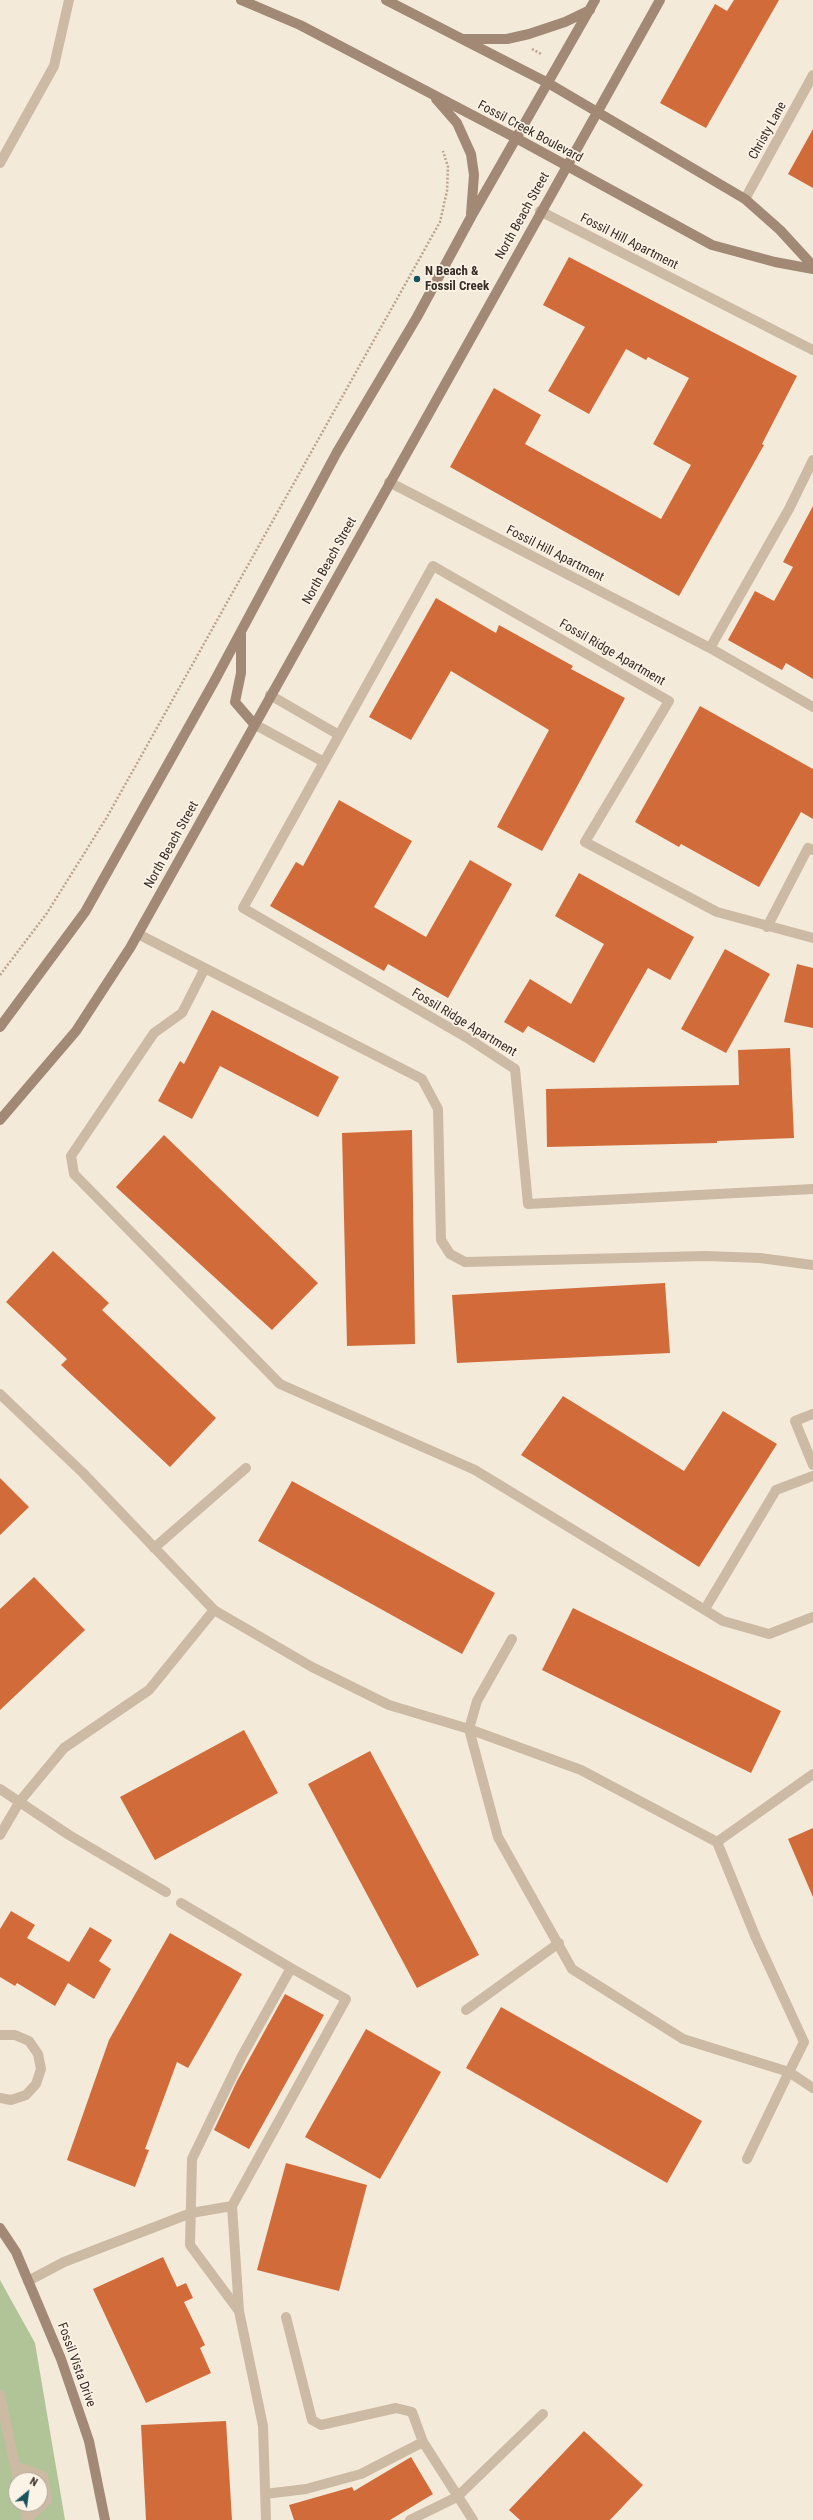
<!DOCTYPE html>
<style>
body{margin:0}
#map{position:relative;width:813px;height:2520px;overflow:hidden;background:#f4ead9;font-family:"Roboto Condensed",sans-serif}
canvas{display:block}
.north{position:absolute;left:8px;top:2472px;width:40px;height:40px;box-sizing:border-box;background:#fbf3e6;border:1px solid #ada499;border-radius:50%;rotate:29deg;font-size:11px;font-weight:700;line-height:16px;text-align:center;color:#382d26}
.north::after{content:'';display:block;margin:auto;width:14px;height:18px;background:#18525d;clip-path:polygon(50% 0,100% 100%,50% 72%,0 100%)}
</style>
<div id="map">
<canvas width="813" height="2520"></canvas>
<div class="north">N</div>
</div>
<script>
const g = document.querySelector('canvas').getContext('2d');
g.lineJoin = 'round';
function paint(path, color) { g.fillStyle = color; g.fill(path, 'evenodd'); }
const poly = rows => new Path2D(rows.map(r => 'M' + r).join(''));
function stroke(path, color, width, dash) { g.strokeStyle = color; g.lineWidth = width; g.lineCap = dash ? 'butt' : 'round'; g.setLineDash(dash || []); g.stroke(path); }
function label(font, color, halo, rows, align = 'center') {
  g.font = font + ' "Roboto Condensed",sans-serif'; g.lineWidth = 3.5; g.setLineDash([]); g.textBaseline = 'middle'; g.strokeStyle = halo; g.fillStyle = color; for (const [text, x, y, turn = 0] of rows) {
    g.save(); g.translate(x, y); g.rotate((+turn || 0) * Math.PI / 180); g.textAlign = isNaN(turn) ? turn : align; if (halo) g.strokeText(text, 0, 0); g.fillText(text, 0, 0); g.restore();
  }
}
paint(poly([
 [0,2280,35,2343,65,2520,0,2520],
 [16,2480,40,2480,40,2504,16,2504]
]), '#b1c498');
paint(poly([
 [734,0,779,0,706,128,660,103,715,4,727,11],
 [813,129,813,188,788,174],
 [569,257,797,376,762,444,764,445,679,596,450,467,494,388,541,415,525,444,661,519,691,465,653,444,689,378,648,357,646,360,626,349,589,414,548,391,585,327,543,305],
 [813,506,813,679,786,663,782,670,728,640,755,591,774,601,793,567,783,562],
 [436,598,496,633,499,625,573,666,571,669,625,698,542,851,497,827,549,730,451,671,411,740,369,717],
 [700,706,813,769,813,819,801,812,759,887,681,844,679,847,635,822],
 [339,800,412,841,374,907,426,937,470,860,512,884,448,998,388,964,384,971,270,906,296,862,303,866],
 [579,873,694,937,670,980,648,968,594,1063,528,1026,523,1033,504,1022,530,979,571,1004,604,944,555,916],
 [725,949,770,974,726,1053,681,1029],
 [797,964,813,968,813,1028,784,1022],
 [212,1010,339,1077,318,1117,220,1066,192,1119,158,1101,180,1061,184,1064],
 [790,1048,794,1138,717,1141,717,1143,547,1147,546,1089,739,1085,738,1050],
 [412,1130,415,1344,347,1346,342,1133],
 [164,1135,318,1283,272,1330,116,1187],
 [53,1251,109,1303,102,1310,216,1418,170,1467,61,1365,67,1359,6,1302],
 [665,1283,670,1353,457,1363,452,1295],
 [563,1396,684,1471,723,1411,777,1444,699,1567,521,1455],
 [0,1478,29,1507,0,1535],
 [292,1481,495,1593,462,1654,258,1541],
 [34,1577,85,1630,0,1710,0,1609],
 [573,1608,781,1711,751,1773,542,1670],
 [244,1730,278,1793,155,1860,120,1797],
 [370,1751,479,1955,417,1988,308,1784],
 [813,1828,813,1897,788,1839],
 [11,1911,35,1925,27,1938,69,1962,90,1927,112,1940,99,1961,111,1969,94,1999,68,1983,55,2006,17,1983,15,1986,0,1977,0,1929],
 [170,1933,242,1974,188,2068,177,2062,145,2149,149,2150,135,2187,67,2160,109,2040],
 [285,1994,324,2015,249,2149,214,2130,237,2081],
 [501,2007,702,2121,667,2183,466,2068],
 [366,2029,441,2072,380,2179,305,2137],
 [286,2163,367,2185,339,2291,257,2270],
 [163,2257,177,2287,186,2283,193,2298,184,2302,205,2345,200,2348,211,2373,146,2403,93,2289],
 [226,2421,232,2520,146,2520,141,2425],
 [584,2431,643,2485,610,2520,520,2520,509,2510],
 [411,2457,433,2494,390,2520,294,2520,289,2505,352,2487,354,2491]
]), '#d16c3a');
stroke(poly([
 [532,49,541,54],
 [0,975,47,913,107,817,440,222,447,191,448,167,443,151]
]), '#b9a48e', 2.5, [2, 2]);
stroke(poly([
 [0,163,54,66,69,0],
 [540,211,813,350],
 [389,482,710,648,813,707],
 [710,648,789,509,813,460],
 [270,695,339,735],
 [254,724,324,762],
 [767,927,808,848,813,850],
 [138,934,422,1079,438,1109,441,1240,450,1254,465,1262,706,1256,760,1258,813,1265],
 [813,938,717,912,585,842,669,701,433,566,243,908,469,1039,515,1069,528,1204,813,1189],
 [205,968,182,1013,154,1033,71,1156,74,1174,280,1384,475,1470,723,1621,769,1634,813,1617],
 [0,1394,83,1473,214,1610,312,1667,389,1705,469,1729,581,1770,717,1842,756,1938,804,2042,789,2072,683,2039,572,1969,498,1837,469,1729,477,1701,512,1639],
 [813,1414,795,1421,813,1465],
 [154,1548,246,1468],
 [705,1609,776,1490,813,1476],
 [0,1789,69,1835,166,1892],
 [0,1835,20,1801,64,1748,149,1690,214,1610],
 [717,1842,813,1774],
 [181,1903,291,1968,242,2056,192,2159,190,2245,239,2311,263,2426,266,2520],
 [466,2010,559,1943],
 [0,2035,15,2035,29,2041,38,2054,41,2069,36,2084,26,2095,11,2100,0,2098],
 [747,2159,789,2072,813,2088],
 [28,2281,64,2262,191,2213,232,2206],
 [239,2311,232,2206,346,1999,291,1968],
 [286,2317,312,2420,321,2425,396,2408,412,2412,423,2442],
 [0,2395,18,2480],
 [15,2466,43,2476,47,2500,27,2519],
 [265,2494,306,2489,361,2474,423,2442,473,2520],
 [24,2504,27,2520],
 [410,2520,457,2497,543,2414]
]), '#cdbaa4', 10);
stroke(poly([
 [745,199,813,75]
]), '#cdbaa4', 10);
stroke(poly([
 [241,0,300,25,516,138,712,245,775,262,813,269],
 [386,0,548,83,745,199,780,230,813,266],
 [463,39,507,39,529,34,565,22,590,10],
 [436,99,457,123,471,154,474,175,471,214],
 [241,634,241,673,235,702,254,724],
 [0,1027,85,912,215,680,337,452,417,317,471,217,595,0],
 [0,1120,76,1031,130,948,660,0],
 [0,2228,16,2252,61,2359,89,2441,105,2520]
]), '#a18975', 10);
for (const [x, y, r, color] of [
 [417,279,4,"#18525d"]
]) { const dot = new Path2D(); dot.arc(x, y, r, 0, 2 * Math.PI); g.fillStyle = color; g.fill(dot); stroke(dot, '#fbf3e6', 1.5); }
label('13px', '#382d26', '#fbf3e6', [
 ["Christy Lane",768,131,-61],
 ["Fossil Creek Boulevard",530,132,28],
 ["North Beach Street",523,216,-61],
 ["Fossil Hill Apartment",629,242,27],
 ["Fossil Hill Apartment",555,554,27],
 ["North Beach Street",330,561,-61],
 ["Fossil Ridge Apartment",612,653,30],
 ["North Beach Street",172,845,-61],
 ["Fossil Ridge Apartment",464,1023,31],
 ["Fossil Vista Drive",76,2365,70]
]);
label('bold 13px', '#382d26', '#fbf3e6', [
 ["N Beach &",425,272],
 ["Fossil Creek",425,287]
], 'left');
</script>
